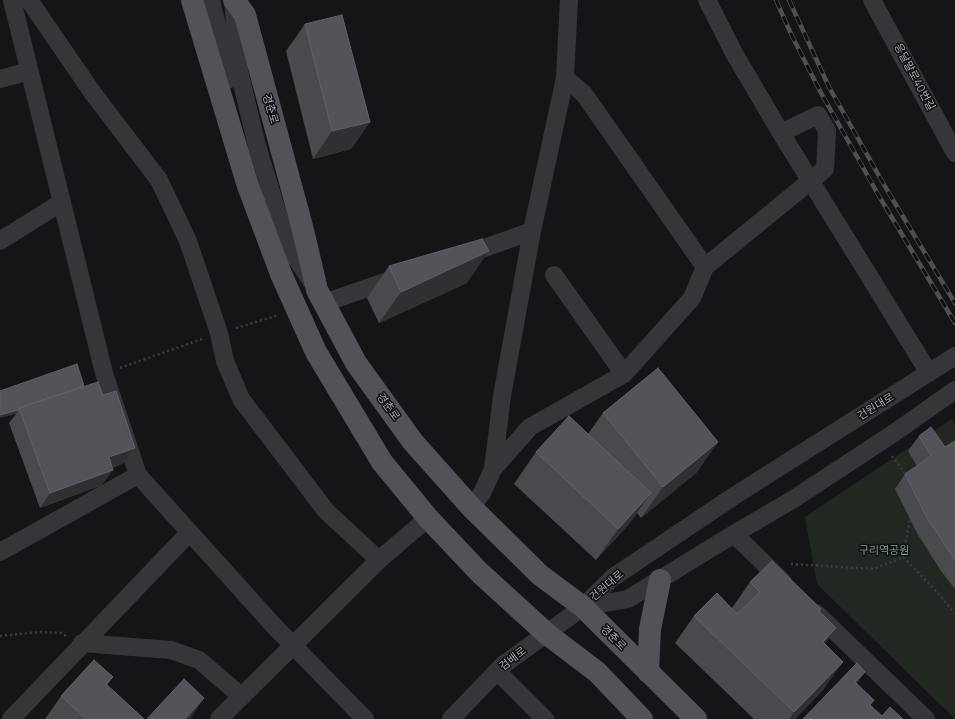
<!DOCTYPE html>
<meta charset="utf-8">
<style>
body{margin:0}
canvas{display:block;background:#151416}
</style>
<canvas width="955" height="719"></canvas>
<script>
const g = document.querySelector('canvas').getContext('2d');
g.lineJoin = 'round';
function paint(path, color) { g.fillStyle = color; g.fill(path, 'evenodd'); }
const poly = rows => new Path2D(rows.map(r => 'M' + r).join(''));
function stroke(path, color, width, dash) { g.strokeStyle = color; g.lineWidth = width; g.lineCap = dash ? 'butt' : 'round'; g.setLineDash(dash || []); g.stroke(path); }
function label(font, color, halo, rows, align = 'center') {
  g.font = font + ' Manrope,"Noto Sans KR",sans-serif'; g.lineWidth = 3; g.setLineDash([]); g.textBaseline = 'middle'; g.strokeStyle = halo; g.fillStyle = color; for (const [text, x, y, turn = 0] of rows) {
    g.save(); g.translate(x, y); g.rotate((+turn || 0) * Math.PI / 180); g.textAlign = isNaN(turn) ? turn : align; if (halo) g.strokeText(text, 0, 0); g.fillText(text, 0, 0); g.restore();
  }
}
paint(poly([
 [952,419,955,424,955,719,817,584,805,517]
]), '#212822');
stroke(poly([
 [236,328,279,315],
 [120,368,202,339],
 [892,456,907,476],
 [903,557,910,519],
 [791,564,874,569,903,557,937,592,955,614],
 [0,636,40,632,61,633,66,636]
]), '#3c3d41', 2.5, [2, 3]);
stroke(poly([
 [12,0,104,373,138,475,275,627,365,719],
 [29,0,92,92,159,180,188,241,219,333,225,361,241,399,326,511,379,560],
 [211,0,230,79],
 [233,0,239,71,257,146,279,218,296,258,312,282],
 [707,0,735,55,781,133,929,373],
 [872,0,955,153],
 [565,78,584,94,705,267],
 [0,79,29,71],
 [0,241,62,202],
 [465,255,532,231],
 [554,275,624,374],
 [324,303,399,277],
 [493,469,530,427,624,374,692,298,705,267,825,169,827,131,818,115,781,133],
 [471,507,482,493,493,469,502,396,532,231,565,78,569,0],
 [734,534,783,582],
 [0,552,138,475],
 [583,607,628,599,734,534,792,500,894,433,955,390],
 [816,613,926,719],
 [82,643,171,650,199,660,241,696],
 [497,671,545,719],
 [11,719,189,533],
 [219,719,379,560,428,518],
 [451,719,503,665,583,607,612,578,734,496,955,356]
]), '#36363a', 18);
stroke(poly([
 [192,0,248,186,281,274,316,352,382,462,428,518,479,572,547,634,597,672,642,719],
 [234,0,245,15,303,230,317,290,356,363,413,442,471,507,540,575,583,607,696,719],
 [648,672,650,629,660,580]
]), '#525359', 22);
const rail = poly([
 [776,0,791,34,820,91,879,196,955,323],
 [789,0,829,87,887,190,955,303]
]);
stroke(rail, '#4f5055', 4.5);
stroke(rail, '#100f11', 3, [9]);
paint(poly([
 [305,24,370,122,351,149,313,159,286,51],
 [389,266,467,283,379,323,367,298],
 [84,386,124,463,112,468,102,485,40,508,9,423,16,414,0,391],
 [603,413,718,442,696,473,641,518,637,513,629,524,596,560,514,484,536,452,588,434],
 [919,436,945,447,955,441,955,589,941,571,917,533,895,489,905,474,917,466,908,451],
 [750,582,821,609,819,612,825,644,824,689,795,719,754,719,675,643,694,616,732,608],
 [113,677,107,685,144,719,45,719,61,696]
]), '#49494e');
paint(poly([
 [370,122,351,149,313,159,332,131],
 [489,251,467,283,379,323,401,292],
 [18,410,16,414,0,418,0,415],
 [718,442,696,473,641,518,663,487],
 [135,448,124,463,99,472,109,457],
 [113,470,102,485,40,508,50,493],
 [651,493,629,524,596,560,618,529],
 [836,628,817,656,823,642],
 [843,662,824,689,795,719,789,719,794,712],
 [865,672,855,687,855,682],
 [204,698,190,719,185,719]
]), '#303033');
const building = poly([
 [342,15,370,122,332,131,305,24,342,15],
 [482,239,489,251,401,292,389,266,482,239],
 [77,364,84,386,19,408,18,410,0,415,0,391,77,364],
 [658,368,718,442,663,487,603,413,658,368],
 [98,382,103,395,116,391,135,448,109,457,113,470,50,493,19,408,98,382],
 [569,416,651,493,618,529,536,452,569,416],
 [931,427,945,447,955,441,955,560,927,518,905,474,931,456,919,436,931,427],
 [772,561,821,609,819,611,836,628,823,642,843,662,794,712,694,616,717,593,737,614,760,592,750,582,772,561],
 [94,660,113,677,106,684,144,719,86,719,61,696,94,660],
 [857,663,865,672,855,682,874,700,870,705,882,716,890,707,903,719,803,719,857,663],
 [184,679,204,698,185,719,147,719,184,679]
]);
paint(building, '#535459');
stroke(building, '#616167', 1);
label('11px', '#a8aab5', '#100f11', [
 ["응달말로40번길",914,77,62],
 ["경춘로",270,109,74],
 ["경춘로",388,407,54],
 ["건원대로",876,407,-32],
 ["건원대로",607,586,-41],
 ["경춘로",613,638,45],
 ["검배로",513,659,-38]
]);
label('11px', '#819d86', '#100f11', [
 ["구리역공원",884,551]
]);
</script>
